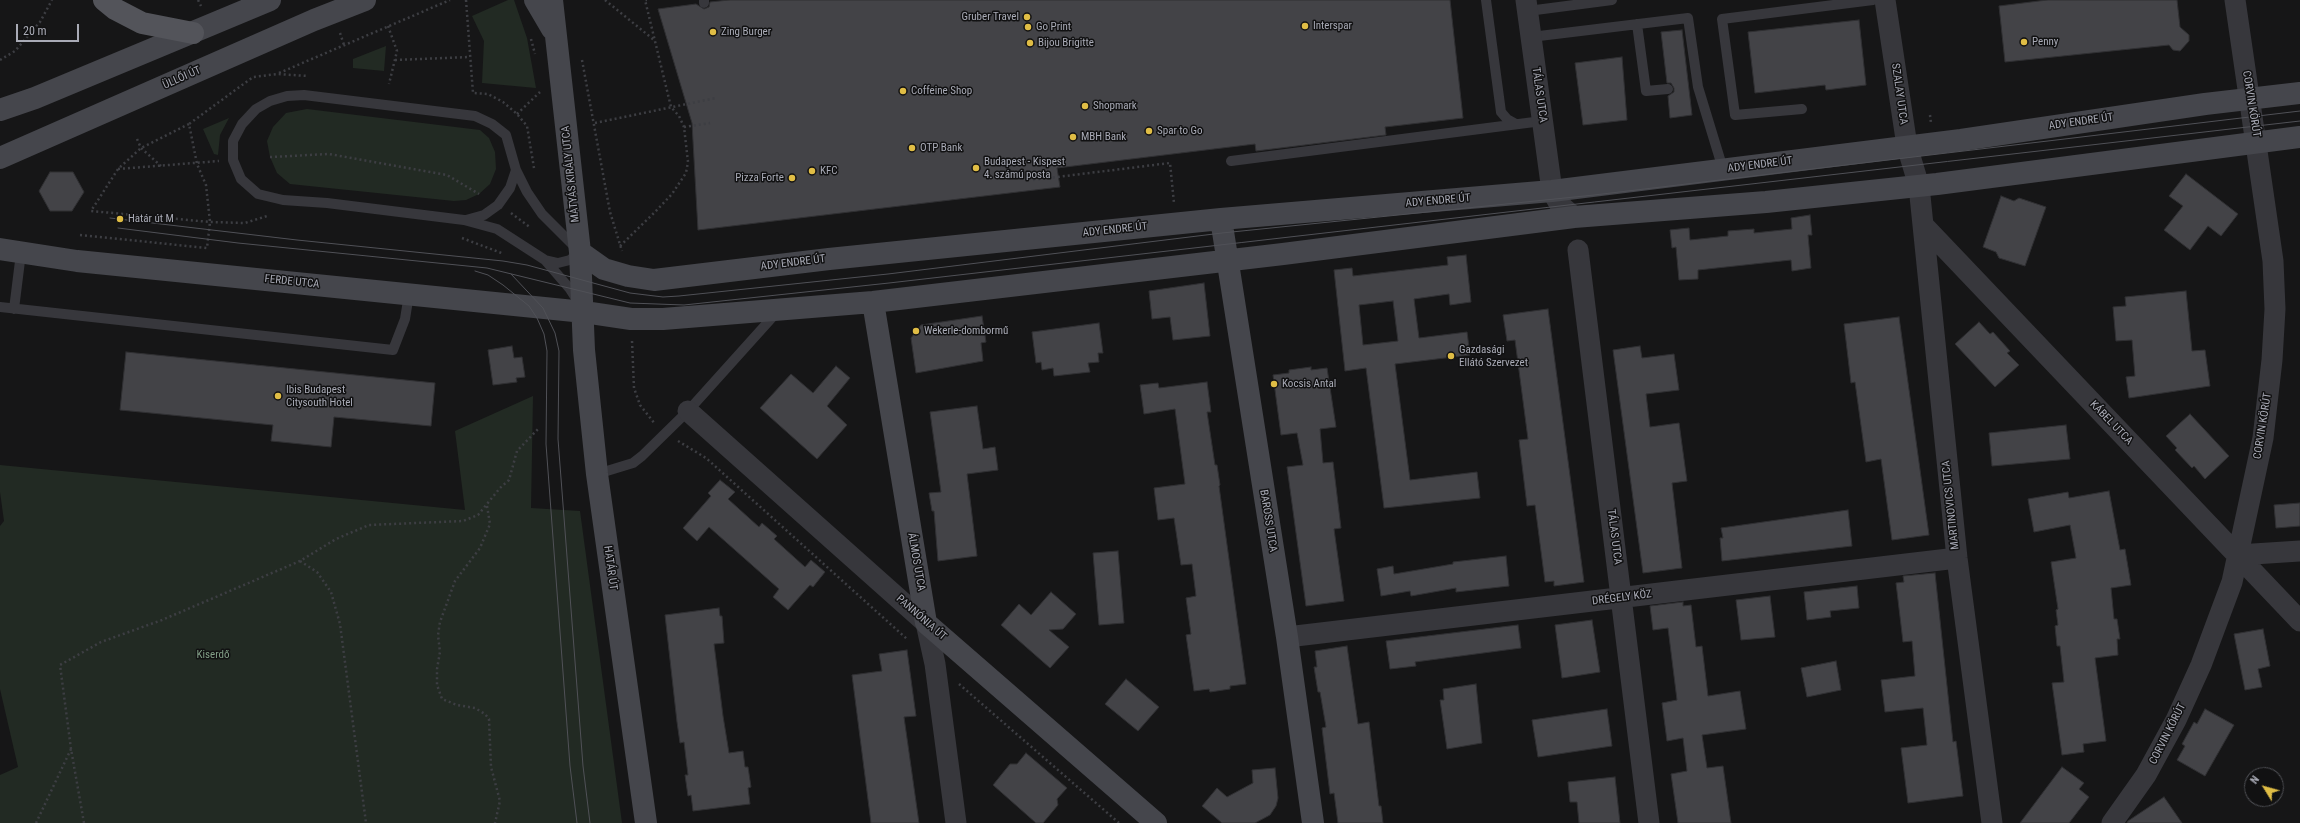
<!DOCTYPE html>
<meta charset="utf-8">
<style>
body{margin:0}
#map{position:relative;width:2300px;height:823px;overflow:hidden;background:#161617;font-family:"Roboto Condensed",sans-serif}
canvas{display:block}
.north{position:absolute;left:2244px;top:767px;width:40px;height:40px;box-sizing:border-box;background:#111112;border:1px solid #4e4f54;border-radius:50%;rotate:307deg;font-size:11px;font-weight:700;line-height:16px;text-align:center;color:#a9abb6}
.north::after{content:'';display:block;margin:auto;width:14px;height:18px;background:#e0bd45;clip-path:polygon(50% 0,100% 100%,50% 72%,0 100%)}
.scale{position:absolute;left:16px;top:24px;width:63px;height:18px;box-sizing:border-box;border:2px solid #a9abb6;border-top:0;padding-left:5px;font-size:12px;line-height:14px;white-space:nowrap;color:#a9abb6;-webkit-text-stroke:3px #111112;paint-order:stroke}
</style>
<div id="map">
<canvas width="2300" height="823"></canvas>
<div class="north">N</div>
<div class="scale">20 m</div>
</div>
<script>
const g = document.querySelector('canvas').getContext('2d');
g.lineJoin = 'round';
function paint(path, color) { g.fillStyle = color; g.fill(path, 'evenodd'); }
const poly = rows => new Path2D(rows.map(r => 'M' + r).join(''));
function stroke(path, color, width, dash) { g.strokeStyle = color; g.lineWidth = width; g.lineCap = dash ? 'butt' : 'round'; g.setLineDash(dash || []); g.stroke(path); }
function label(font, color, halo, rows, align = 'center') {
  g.font = font + ' "Roboto Condensed",sans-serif'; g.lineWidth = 3; g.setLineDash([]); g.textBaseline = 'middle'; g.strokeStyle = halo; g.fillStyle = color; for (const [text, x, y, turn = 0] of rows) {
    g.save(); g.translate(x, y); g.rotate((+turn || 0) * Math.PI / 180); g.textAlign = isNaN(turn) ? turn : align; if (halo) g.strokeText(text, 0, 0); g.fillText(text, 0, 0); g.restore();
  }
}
paint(poly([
 [508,0,514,0,527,38,536,88,482,83,484,41,472,16],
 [386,46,384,71,353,68,353,59],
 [307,109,480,130,489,138,495,152,496,169,490,184,479,194,466,200,454,201,290,184,277,173,270,157,267,141,273,127,286,113],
 [229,118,220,135,218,155,214,154,203,129],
 [533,396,531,508,580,511,622,823,0,823,0,775,18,767,0,689,0,526,4,521,0,492,0,465,465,510,455,431]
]), '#222a23');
const building = poly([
 [729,0,1450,0,1463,118,1385,127,1386,135,1256,151,1255,144,1057,168,1060,187,698,230,692,123,658,9,696,4,704,9,709,7,710,2,729,0],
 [2047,0,2177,0,2180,27,2189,35,2189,41,2180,51,2173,50,2169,45,2005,62,1999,6,2047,0],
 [1859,20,1866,85,1826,90,1825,85,1755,93,1748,32,1859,20],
 [1682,30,1692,115,1670,118,1668,96,1674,92,1674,88,1671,83,1667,83,1661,32,1682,30],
 [1622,57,1627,120,1583,125,1575,63,1622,57],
 [50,172,73,172,84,192,72,211,50,211,39,191,50,172],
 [2186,174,2238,214,2221,236,2208,226,2190,250,2164,230,2183,206,2169,196,2186,174],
 [2001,196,2014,201,2019,198,2046,207,2025,266,1999,258,1996,252,1983,247,2001,196],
 [1810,215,1812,235,1808,235,1811,268,1792,271,1791,260,1698,270,1698,279,1679,280,1676,247,1672,248,1670,230,1689,228,1690,240,1728,236,1728,231,1754,229,1754,233,1792,229,1791,218,1810,215],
 [1466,255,1471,302,1450,305,1449,294,1414,299,1419,338,1467,332,1470,355,1395,364,1410,480,1477,472,1480,498,1384,508,1366,368,1345,371,1334,270,1352,268,1353,276,1448,265,1447,257,1466,255],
 [1393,301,1398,341,1363,345,1359,305,1393,301],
 [1204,283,1210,336,1173,340,1170,317,1152,319,1149,291,1204,283],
 [2186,291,2192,351,2205,350,2210,386,2129,398,2126,377,2135,376,2132,340,2116,341,2113,307,2126,306,2125,297,2186,291],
 [1548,309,1584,582,1554,586,1554,581,1545,582,1535,505,1527,506,1519,440,1528,439,1515,340,1507,341,1503,315,1548,309],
 [982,316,986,342,981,343,983,361,916,373,911,338,921,325,982,316],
 [1899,317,1929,535,1892,540,1881,459,1866,462,1855,382,1851,383,1844,324,1899,317],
 [1979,322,1990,334,1993,332,2010,351,2007,353,2019,365,1995,387,1955,344,1979,322],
 [1099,323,1103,353,1098,353,1099,362,1088,363,1090,372,1054,376,1053,368,1042,370,1041,362,1036,363,1032,332,1099,323],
 [512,346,514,358,522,357,525,377,516,378,517,382,493,385,488,350,512,346],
 [1640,346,1642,358,1674,354,1679,390,1646,394,1650,427,1679,423,1687,481,1672,483,1682,568,1643,573,1613,350,1640,346],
 [126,352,435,383,431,426,334,417,331,447,271,441,273,425,120,410,126,352],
 [836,366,850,378,827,406,847,425,817,459,760,408,791,374,813,393,836,366],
 [1311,367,1311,370,1327,368,1336,427,1320,429,1323,463,1333,462,1341,528,1334,529,1344,601,1306,606,1287,467,1303,465,1297,433,1281,435,1273,375,1289,373,1289,370,1311,367],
 [1207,382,1211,412,1207,412,1215,465,1217,465,1220,485,1219,486,1246,684,1230,686,1230,689,1210,692,1209,689,1194,691,1186,635,1191,634,1186,598,1196,596,1192,564,1181,565,1174,518,1158,520,1154,488,1185,484,1175,409,1144,414,1140,385,1158,383,1159,388,1207,382],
 [977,406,983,449,995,447,998,470,967,474,977,556,938,561,934,511,932,511,929,493,941,492,930,412,977,406],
 [2190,414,2229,456,2205,479,2194,466,2192,468,2175,450,2177,448,2166,436,2190,414],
 [2066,425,2070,459,1992,466,1989,433,2066,425],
 [720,480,735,492,728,499,759,527,762,523,777,536,774,539,805,567,811,560,825,572,813,587,810,585,788,610,773,597,779,589,709,527,697,541,683,528,711,496,708,493,720,480],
 [2109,491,2120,550,2125,549,2131,585,2111,588,2114,619,2117,619,2120,639,2117,639,2118,655,2095,658,2106,741,2083,744,2084,752,2062,755,2052,683,2064,682,2060,646,2057,646,2055,626,2058,625,2056,610,2058,609,2051,562,2076,558,2070,525,2034,532,2028,499,2068,492,2069,498,2109,491],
 [2300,503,2300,526,2276,528,2274,505,2300,503],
 [1848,510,1852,546,1722,561,1720,538,1723,538,1721,528,1848,510],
 [1118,551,1124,623,1099,625,1093,553,1118,551],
 [1506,556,1509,586,1456,592,1456,588,1411,596,1410,591,1381,596,1377,569,1393,566,1394,574,1453,564,1453,562,1506,556],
 [1935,573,1953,742,1956,741,1963,796,1908,803,1901,748,1927,745,1923,708,1885,712,1881,680,1915,676,1912,641,1903,642,1896,583,1904,582,1903,576,1935,573],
 [1857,586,1859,608,1830,611,1831,617,1807,620,1804,592,1857,586],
 [1051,592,1076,614,1063,629,1049,630,1069,647,1050,668,1001,625,1019,604,1031,615,1051,592],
 [1770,596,1775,637,1741,640,1736,600,1770,596],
 [1683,602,1683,606,1691,605,1696,647,1702,646,1708,696,1740,691,1746,729,1702,735,1707,768,1723,766,1731,823,1678,823,1671,774,1687,771,1683,738,1667,741,1662,703,1677,700,1668,628,1653,630,1650,606,1683,602],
 [719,608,720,616,722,616,724,643,714,644,723,716,729,753,743,751,745,767,748,767,751,787,748,788,750,804,693,811,691,795,688,796,685,775,688,775,684,742,680,743,677,722,665,615,719,608],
 [1592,620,1600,672,1562,678,1555,625,1592,620],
 [1518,625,1521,648,1415,662,1416,666,1390,669,1386,641,1518,625],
 [2263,629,2270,666,2258,669,2262,687,2245,690,2234,634,2263,629],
 [1347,646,1358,724,1369,722,1379,806,1381,806,1383,823,1338,823,1334,793,1330,794,1322,728,1326,727,1320,692,1318,692,1314,667,1317,667,1315,651,1347,646],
 [907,650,916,716,904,717,919,823,871,823,852,675,882,671,879,654,907,650],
 [1836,661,1841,690,1807,697,1801,668,1836,661],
 [1126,679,1159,707,1138,731,1105,704,1126,679],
 [1476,684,1482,743,1447,749,1440,700,1444,700,1443,689,1476,684],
 [1607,709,1612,746,1538,757,1532,720,1607,709],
 [2205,709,2234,725,2205,776,2177,760,2185,746,2182,744,2194,722,2197,724,2205,709],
 [1026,753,1067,788,1057,799,1058,805,1043,823,1036,823,993,785,1010,764,1017,764,1026,753],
 [2062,767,2084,783,2079,789,2089,797,2069,823,2020,823,2062,767],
 [1275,768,1278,798,1276,806,1270,815,1255,823,1222,823,1202,806,1217,788,1227,797,1253,783,1252,770,1275,768],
 [1615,777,1620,823,1579,823,1577,802,1570,802,1568,782,1615,777],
 [2164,797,2182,823,2127,823,2128,821,2164,797]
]);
paint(building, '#434347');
stroke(building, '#303033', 1);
stroke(poly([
 [198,0,201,6],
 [466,0,473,93,488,94,503,102,517,114,527,126,534,168],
 [605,0,654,40],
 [388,26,397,51,389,84],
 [340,33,344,45],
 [531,39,535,54],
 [0,60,15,51,40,22,52,0],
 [395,60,470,57],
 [582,60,610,212,622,251],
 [279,73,450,0],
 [517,114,540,92],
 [1930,115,1931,123],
 [595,123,716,98],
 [189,124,141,148,118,169,91,211,210,222,245,223,267,216],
 [684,127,710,123],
 [137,139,141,148,161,166],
 [270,157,329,154,447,175,479,194],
 [118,169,219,161],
 [1033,180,1170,163,1174,203],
 [511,213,531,228],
 [80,235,207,248,210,222,206,185,197,164,189,124,253,77,277,74,308,76],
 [462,238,504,254],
 [620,246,655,212,672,194,686,173,688,162,684,127,679,116,671,107,645,0,647,0],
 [632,341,634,388,640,405,655,424],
 [678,441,706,458,907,639],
 [487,506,490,524,480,548,455,581,440,622,438,635,440,652,437,669,437,685,442,699,457,705,475,708,485,714,489,719,491,767,500,801,495,823],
 [300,561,317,572,331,592,340,624,366,823],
 [959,684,1119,823],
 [36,823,71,749],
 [84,823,71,749,60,665,101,642,162,620,300,561,336,539,369,525,463,521,478,515,500,488,509,480,517,451,539,428]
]), '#3d3e43', 2.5, [2, 3]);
stroke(poly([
 [704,0,704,3],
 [1486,0,1501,112,1507,119,1516,124],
 [1528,11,1612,0],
 [1637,24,1646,91,1668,89],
 [1531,37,1688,18,1698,87,1723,169],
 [1802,109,1735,115,1722,19,1873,0],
 [1231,161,1542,121],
 [466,220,484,215,498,205,510,188,516,170],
 [545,260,558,263,570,260,580,252,542,214,527,192,516,170,506,135,492,124,475,116,304,95,287,96,270,101,256,109,242,124,233,141,233,160,241,179,258,194,283,200,327,203,464,220,497,229,545,260,570,289,577,300],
 [0,307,393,350,405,319,409,294],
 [14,309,21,253],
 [597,474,633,463,642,456,688,411,778,311]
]), '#37373c', 10);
stroke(poly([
 [1526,0,1552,191,1560,205,1574,217],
 [1885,0,1907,146,1919,186,1957,558,1992,823],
 [1923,225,2300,621],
 [1578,250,1649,823],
 [688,411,926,623,935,664,956,823],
 [2238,555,2300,551],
 [1287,637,1957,558],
 [2112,823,2146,775,2176,720,2201,665,2232,582,2263,438,2272,360,2275,309,2273,261,2235,0]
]), '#37373c', 21);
stroke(poly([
 [535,0,552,29],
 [552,0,580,252,584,350,597,474,646,823],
 [0,110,35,98,270,0],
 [0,158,314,20,365,0],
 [1221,219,1287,637,1313,823],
 [0,249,77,261,584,312,631,319,663,319,873,302,1283,254,1574,217,1766,202,1937,184,2300,137],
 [580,252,604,269,628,276,654,280,829,259,1221,219,1552,191,1961,140,2205,104,2300,93],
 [873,302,926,623,1156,823]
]), '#45464c', 22);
stroke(poly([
 [104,0,115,9,142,23,193,33]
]), '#53545a', 22);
stroke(poly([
 [110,218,297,240,503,261,527,265,630,293,663,297,679,296,888,274,1222,233,1594,195,2300,111],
 [118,228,238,243,487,268,630,303,684,305,889,283,2300,121],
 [475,271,488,275,503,285,529,306,537,318,544,334,547,351,546,444,570,766,577,823],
 [511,274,543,308,555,333,559,351,558,439,583,766,590,823]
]), '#505157', 1);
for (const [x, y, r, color] of [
 [1027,17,4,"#e0bd45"],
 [1305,26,4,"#e0bd45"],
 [1028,27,4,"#e0bd45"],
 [713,32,4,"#e0bd45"],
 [2024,42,4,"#e0bd45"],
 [1030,43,4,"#e0bd45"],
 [903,91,4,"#e0bd45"],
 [1085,106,4,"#e0bd45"],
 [1149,131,4,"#e0bd45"],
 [1073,137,4,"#e0bd45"],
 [912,148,4,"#e0bd45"],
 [976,168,4,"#e0bd45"],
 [812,171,4,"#e0bd45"],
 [792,178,4,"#e0bd45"],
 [120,219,4,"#e0bd45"],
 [916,331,4,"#e0bd45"],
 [1451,356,4,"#e0bd45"],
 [1274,384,4,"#e0bd45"],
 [278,396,4,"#e0bd45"]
]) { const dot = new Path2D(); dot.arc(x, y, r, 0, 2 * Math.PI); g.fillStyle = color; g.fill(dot); stroke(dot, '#111112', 1.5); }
label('11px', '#a9abb6', '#111112', [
 ["Gruber Travel",1019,17,"right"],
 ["Interspar",1313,26],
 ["Go Print",1036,27],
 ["Zing Burger",721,32],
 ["Penny",2032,42],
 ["Bijou Brigitte",1038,43],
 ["Coffeine Shop",911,91],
 ["Shopmark",1093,106],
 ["Spar to Go",1157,131],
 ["MBH Bank",1081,137],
 ["OTP Bank",920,148],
 ["Budapest - Kispest",984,162],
 ["4. számú posta",984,175],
 ["KFC",820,171],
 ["Pizza Forte",784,178,"right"],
 ["Határ út M",128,219],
 ["Wekerle-dombormű",924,331],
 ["Gazdasági",1459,350],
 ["Ellátó Szervezet",1459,363],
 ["Kocsis Antal",1282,384],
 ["Ibis Budapest",286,390],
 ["Citysouth Hotel",286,403]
], 'left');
label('11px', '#a9abb6', '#111112', [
 ["ÜLLŐI ÚT",182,78,-24],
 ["SZALAY UTCA",1899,94,82],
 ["TÁLAS UTCA",1539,95,82],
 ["CORVIN KÖRÚT",2251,104,81],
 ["ADY ENDRE ÚT",2081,122,-8],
 ["ADY ENDRE ÚT",1760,165,-7],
 ["MÁTYÁS KIRÁLY UTCA",571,174,-96],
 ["ADY ENDRE ÚT",1438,201,-5],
 ["ADY ENDRE ÚT",1115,230,-6],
 ["ADY ENDRE ÚT",793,263,-7],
 ["FERDE UTCA",292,282,6],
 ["KÁBEL UTCA",2111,423,46],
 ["CORVIN KÖRÚT",2263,426,-81],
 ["MARTINOVICS UTCA",1951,505,-96],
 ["BAROSS UTCA",1268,521,81],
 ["TÁLAS UTCA",1614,537,83],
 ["ÁLMOS UTCA",916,562,80],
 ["HATÁR ÚT",610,568,82],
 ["DRÉGELY KÖZ",1622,598,-7],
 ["PANNÓNIA ÚT",921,618,41],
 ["CORVIN KÖRÚT",2168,734,-63]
]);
label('11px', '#829f87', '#111112', [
 ["Kiserdő",213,655]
]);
</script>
